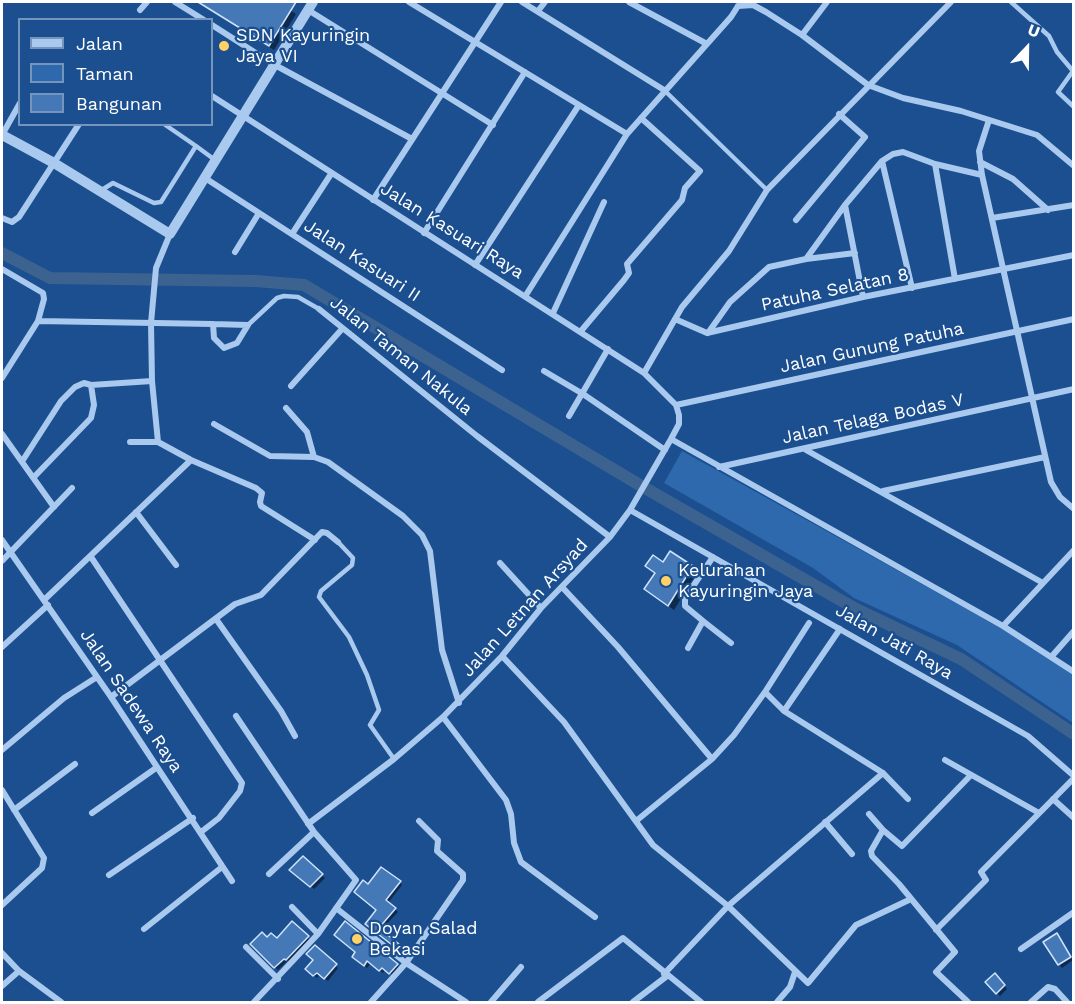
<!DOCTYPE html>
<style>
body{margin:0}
#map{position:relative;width:1075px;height:1004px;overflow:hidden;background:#1b4f8f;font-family:"Work Sans",sans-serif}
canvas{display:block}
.frame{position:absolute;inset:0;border:3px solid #fff;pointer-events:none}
.legend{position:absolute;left:18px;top:18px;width:195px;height:108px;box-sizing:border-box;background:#1b4f8f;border:2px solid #7695bc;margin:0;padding:8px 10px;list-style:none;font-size:18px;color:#fff}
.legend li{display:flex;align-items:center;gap:12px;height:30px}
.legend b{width:30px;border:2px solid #7695bc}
.north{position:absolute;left:997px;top:18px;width:60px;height:60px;-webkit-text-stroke:4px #1b4f8f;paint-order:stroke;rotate:22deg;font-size:16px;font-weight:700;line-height:24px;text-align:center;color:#fff}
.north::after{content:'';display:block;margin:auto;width:21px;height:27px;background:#fff;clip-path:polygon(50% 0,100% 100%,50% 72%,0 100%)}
</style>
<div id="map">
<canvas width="1075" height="1004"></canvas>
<div class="frame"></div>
<ul class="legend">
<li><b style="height:8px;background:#a9c9ee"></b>Jalan</li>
<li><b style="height:16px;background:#2e69ad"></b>Taman</li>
<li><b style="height:16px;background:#4478b7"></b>Bangunan</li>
</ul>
<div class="north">U</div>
</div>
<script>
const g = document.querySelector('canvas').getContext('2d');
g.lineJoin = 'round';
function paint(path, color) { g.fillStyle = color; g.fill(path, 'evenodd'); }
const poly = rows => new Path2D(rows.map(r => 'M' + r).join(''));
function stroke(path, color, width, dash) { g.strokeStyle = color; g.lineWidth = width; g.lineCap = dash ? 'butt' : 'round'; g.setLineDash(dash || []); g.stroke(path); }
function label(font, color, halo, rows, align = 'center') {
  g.font = font + ' "Work Sans",sans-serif'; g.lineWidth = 4.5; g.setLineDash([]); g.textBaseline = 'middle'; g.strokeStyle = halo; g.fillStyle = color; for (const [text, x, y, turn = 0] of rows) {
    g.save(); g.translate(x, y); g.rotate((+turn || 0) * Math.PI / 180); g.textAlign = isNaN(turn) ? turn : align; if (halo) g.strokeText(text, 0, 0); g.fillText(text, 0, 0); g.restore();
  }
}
paint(poly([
 [682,451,1007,631,1056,662,1073,675,1073,723,957,645,854,598,813,568,664,483]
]), '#2e69ad');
paint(poly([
 [198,2,278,2,296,14,274,50],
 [663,564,692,567,697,572,674,610,646,589,656,574,647,566],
 [303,858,325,878,314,889,294,873],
 [400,882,402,885,388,903,398,912,380,931,398,945,399,949,369,926,378,910,368,886],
 [292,923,310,940,290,962,288,960,278,970,252,944,277,940],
 [345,923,400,968,393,975,385,970,383,973,371,963,367,968,356,959,357,952],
 [1060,938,1073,960,1062,968,1059,964],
 [315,947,338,968,328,981,320,974,317,978,307,969,315,960],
 [995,975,1007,989,1000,996,987,982]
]), '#0007');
stroke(poly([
 [2,253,50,278,256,281,304,285,638,484,856,609,961,659,1074,734]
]), '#3c6290', 12);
const building = poly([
 [198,2,296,2,269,46,198,2],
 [670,551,693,566,668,606,644,589,655,573,645,566,653,555,663,562,670,551],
 [303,856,323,874,310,887,289,870,303,856],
 [381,867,401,881,386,900,396,908,379,928,399,944,396,948,365,924,376,910,354,892,363,880,368,884,381,867],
 [292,921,309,936,286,960,284,959,274,968,250,944,262,932,267,937,271,933,277,938,292,921],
 [345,921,398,964,389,974,382,968,379,971,367,961,364,966,352,957,355,952,334,935,345,921],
 [1057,933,1071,957,1058,965,1043,942,1057,933],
 [315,945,337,964,324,979,317,973,313,976,305,969,313,960,306,954,315,945],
 [995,973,1005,985,996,994,985,982,995,973]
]);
paint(building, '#4478b7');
stroke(building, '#cfe3fa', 1.5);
stroke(poly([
 [1011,2,1049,36,1057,52,1073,71,1058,92,1074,107],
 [664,90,767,190],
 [164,124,196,146],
 [100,191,113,183,154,203,161,202,196,146,215,160],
 [248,325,277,298,284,296,298,297,319,309],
 [338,542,353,558,352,565,321,591,319,597,349,637,367,675,379,710,370,725,394,759]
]), '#a9c9ee', 4.5);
stroke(poly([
 [175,2,204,20],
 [409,2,627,134],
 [522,2,664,90],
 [629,2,707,44],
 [738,6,753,5,766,12,802,35,868,85,903,98,961,111,1037,135,1074,166],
 [140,10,147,2],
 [308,10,493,125],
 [538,11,545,2],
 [212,25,273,64,412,139],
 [802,35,827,2],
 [212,96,644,373,676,405,679,415,679,424,671,439,630,510,610,537,541,608,502,656,443,717,394,759,308,824],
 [989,120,979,151,982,175,1051,482,1060,497,1074,509],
 [2,135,20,103],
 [882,161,912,288],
 [980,162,1013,179,1048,210],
 [935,164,955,279],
 [205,178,502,370],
 [373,200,501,2],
 [845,205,863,297],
 [2,218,12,222,19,217,79,124],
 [992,218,1074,205],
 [796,220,865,137,839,114],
 [424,233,525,72],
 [292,234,331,174],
 [235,252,259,213],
 [806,259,845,205,882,161,893,154,903,152,935,164,982,175],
 [475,265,579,105],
 [2,269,43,293,44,299,38,321,2,378],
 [526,295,627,134,731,17,738,6],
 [319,309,477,436,610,537],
 [553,313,604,202],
 [675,319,707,333,863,297,1074,255],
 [38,321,213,324,248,325,237,343,224,348,214,338,213,324],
 [581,331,624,280,629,273,627,264,682,200,685,188,700,171,641,118],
 [708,333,730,302,769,267,806,259,855,253],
 [544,371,583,394,665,450],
 [644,373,682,307,729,251,767,190,951,2],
 [291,386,342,329],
 [676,405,1074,319],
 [286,408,307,432,314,457],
 [569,416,608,349],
 [214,424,270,456,314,457,328,462,403,516,422,535,430,551,442,650,459,703],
 [2,434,54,507],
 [671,439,1003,626,1074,672],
 [130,442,158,442],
 [158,442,152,381,151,323,156,268,170,234],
 [158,442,191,460,256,488,262,493,260,502,261,506,315,540],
 [806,450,1043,583],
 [23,460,61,401,75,387,84,383,91,385,152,381],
 [719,467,1074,389],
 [34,477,91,418,94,405,91,385],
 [883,491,1045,457],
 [630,510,1028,736,1074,776],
 [136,512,176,565],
 [2,540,111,697,232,881],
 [91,557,242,783,240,791,219,818,201,832],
 [2,561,72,488],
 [500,563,541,608],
 [562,587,618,647,712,759],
 [44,600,191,460],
 [216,619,281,711,295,736],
 [703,621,731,643],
 [1003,626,1074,550],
 [2,647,48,605],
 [688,648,703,621,685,606,685,598,713,557],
 [502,656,564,722,653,845,728,906,808,983,856,925,911,899],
 [1052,656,1074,631],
 [765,692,784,711,883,773,908,799],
 [111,697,235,604,261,595,322,532,327,533,338,542],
 [784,711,840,629],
 [236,716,314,832,356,880,318,934,254,1002],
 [443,717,506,800,511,814,514,843,521,862,595,917],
 [2,750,64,698,97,677],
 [945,760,1039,813],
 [2,790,44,858,42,868,2,905],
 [1053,799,1074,818],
 [14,810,75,764],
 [92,813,156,768],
 [869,814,883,830],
 [636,821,712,759,734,735,765,692,809,623],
 [825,822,852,854],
 [269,874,314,832],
 [109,875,193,818],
 [292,907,318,934],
 [336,908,406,963,466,1002],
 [144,929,222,867],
 [936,930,986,880,981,872,1074,778],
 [246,947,278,979],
 [1021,949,1074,912],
 [2,953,19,971,61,1002],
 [664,974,728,906,883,773],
 [2,986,19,971],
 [371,1002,406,963,463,880,463,874,437,851,438,840,419,821],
 [491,1002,521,967],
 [538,1002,623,938,701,1002],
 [633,1002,667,976],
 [777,1002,790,987,795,972],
 [968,1002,936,972,955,952,899,884,872,856,871,851,883,830,902,846,971,775],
 [1031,1002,1048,987,1055,989,1067,1002]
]), '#a9c9ee', 6);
stroke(poly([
 [2,135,54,163,170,234,313,2]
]), '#a9c9ee', 10);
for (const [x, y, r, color] of [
 [224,46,6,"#ffd166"],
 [666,581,6,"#ffd166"],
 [357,939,6,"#ffd166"]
]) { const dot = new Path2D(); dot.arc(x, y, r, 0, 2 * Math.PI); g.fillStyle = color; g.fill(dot); stroke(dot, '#1b4f8f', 2); }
label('18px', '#fff', '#1b4f8f', [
 ["SDN Kayuringin",236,36],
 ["Jaya VI",236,57],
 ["Kelurahan",678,571],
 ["Kayuringin Jaya",678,592],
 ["Doyan Salad",369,929],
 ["Bekasi",369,950]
], 'left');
label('18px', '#fff', '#1b4f8f', [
 ["Jalan Kasuari Raya",452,231,32],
 ["Jalan Kasuari II",362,261,33],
 ["Patuha Selatan 8",835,290,-12],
 ["Jalan Gunung Patuha",872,348,-12],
 ["Jalan Taman Nakula",401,356,39],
 ["Jalan Telaga Bodas V",873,419,-12],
 ["Jalan Letnan Arsyad",525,608,-48],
 ["Jalan Jati Raya",894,642,30],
 ["Jalan Sadewa Raya",131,701,56]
]);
</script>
